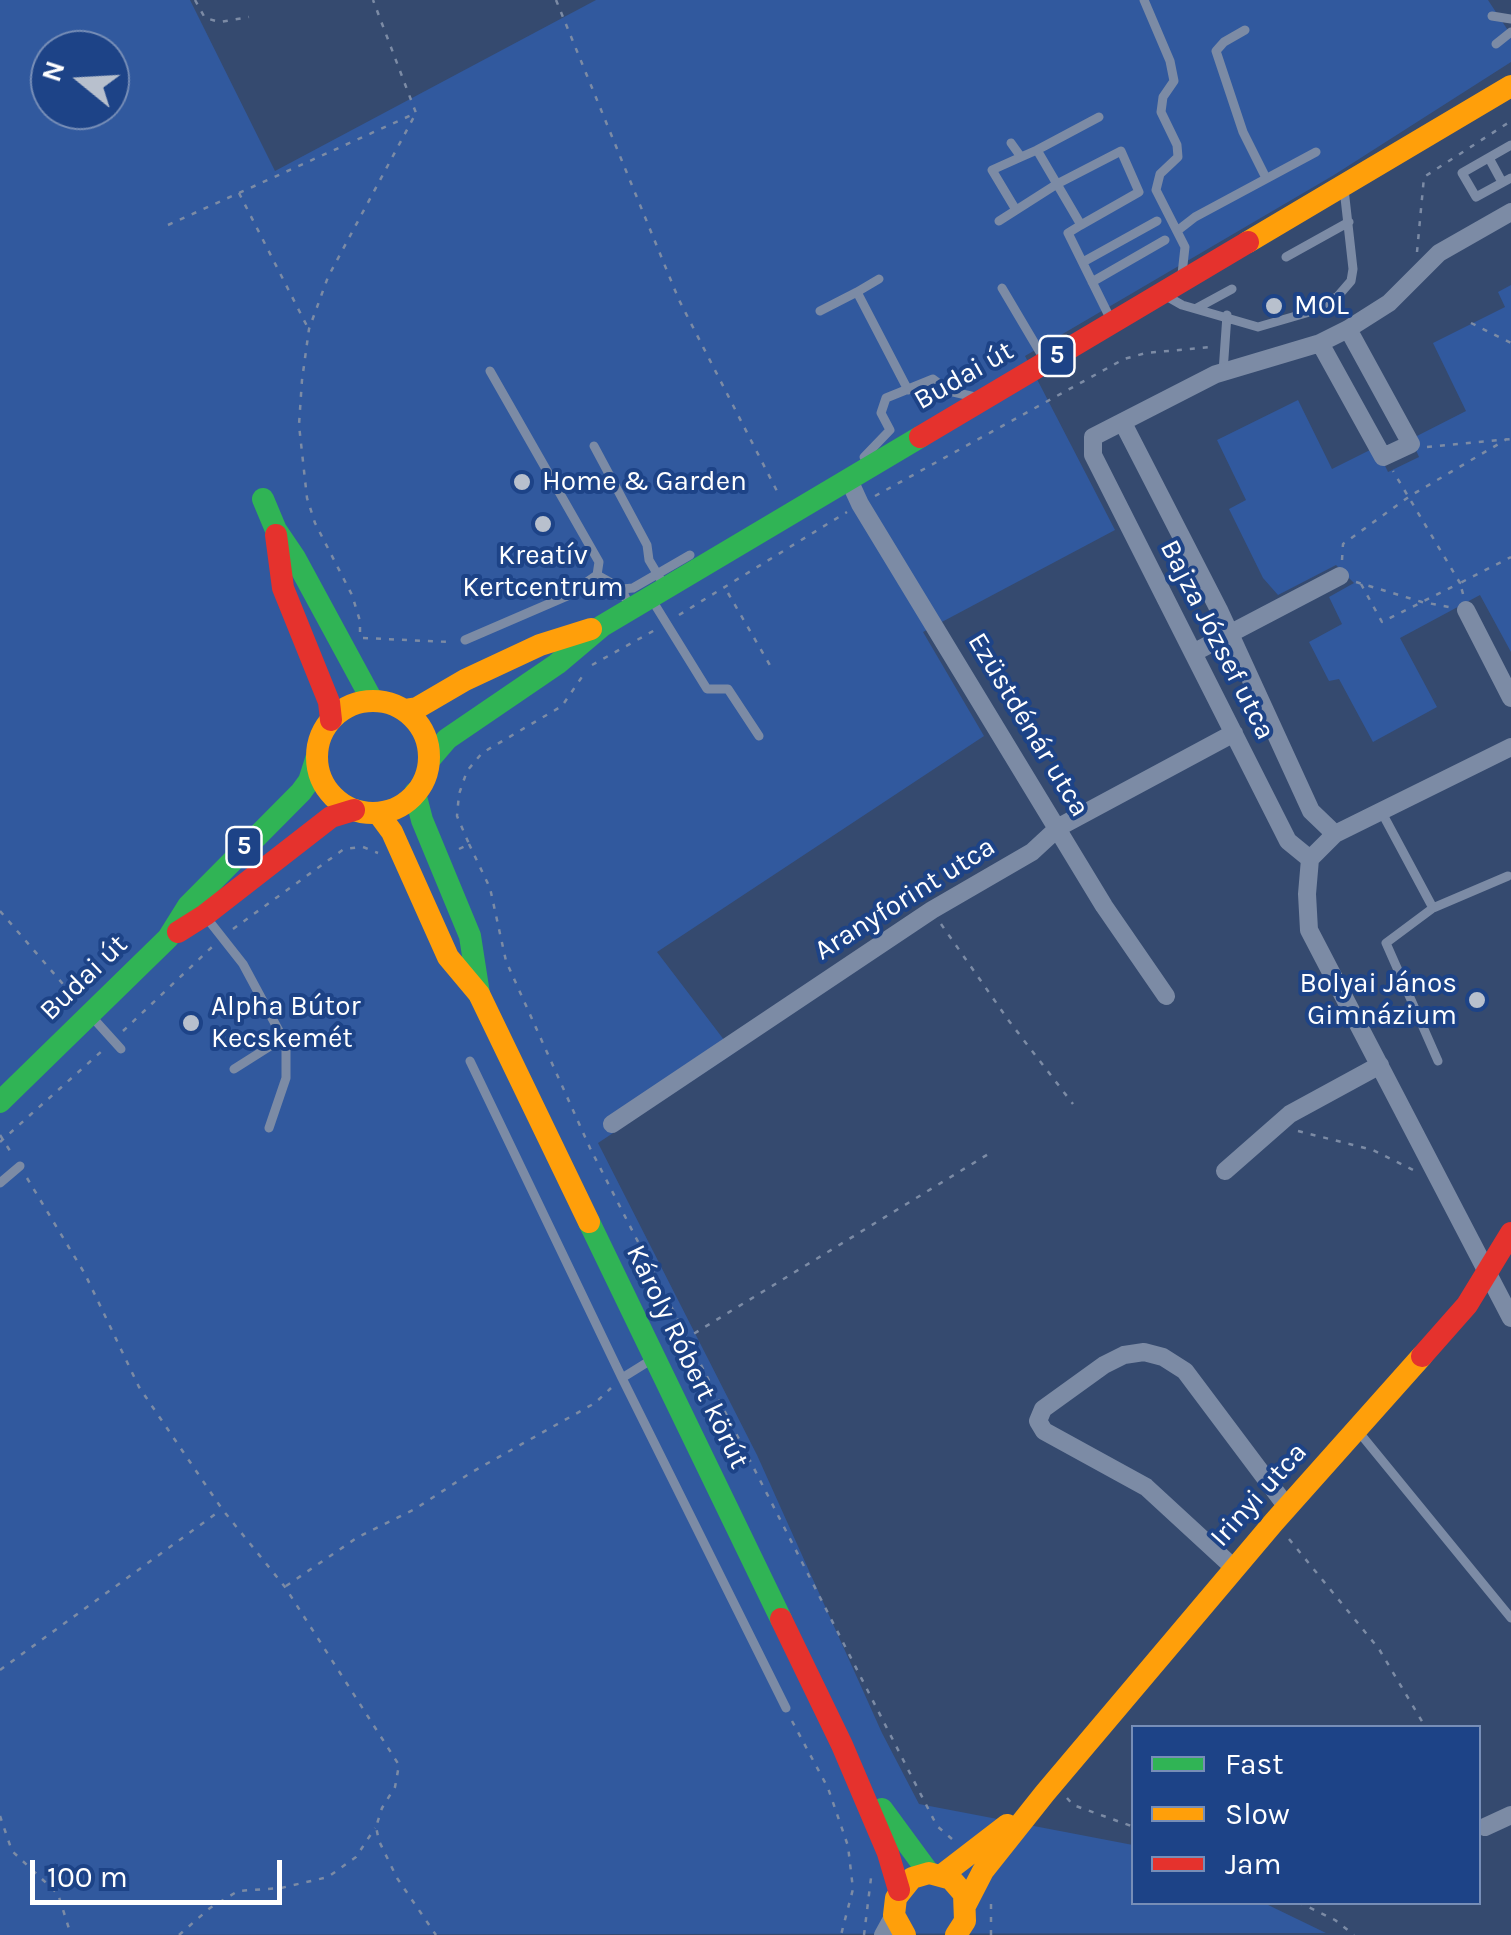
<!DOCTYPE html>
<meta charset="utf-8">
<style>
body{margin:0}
#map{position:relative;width:1511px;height:1935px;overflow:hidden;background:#354a6f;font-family:Karla,sans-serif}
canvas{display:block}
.legend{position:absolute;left:1131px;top:1725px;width:350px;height:180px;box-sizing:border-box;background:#1d4387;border:2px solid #778eb7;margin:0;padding:12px 18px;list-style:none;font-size:30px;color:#fff}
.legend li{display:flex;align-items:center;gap:20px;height:50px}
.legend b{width:50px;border:2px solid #778eb7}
.north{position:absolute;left:30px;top:30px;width:100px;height:100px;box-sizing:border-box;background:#1d4387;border:2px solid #778eb7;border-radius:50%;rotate:288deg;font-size:28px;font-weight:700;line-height:40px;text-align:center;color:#fff}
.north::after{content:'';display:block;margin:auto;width:35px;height:45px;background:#b8c0cd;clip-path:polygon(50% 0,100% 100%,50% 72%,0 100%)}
.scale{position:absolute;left:30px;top:1860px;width:252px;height:45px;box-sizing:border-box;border:5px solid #fff;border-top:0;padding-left:12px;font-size:30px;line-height:35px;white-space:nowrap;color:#fff;-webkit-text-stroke:8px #1d4387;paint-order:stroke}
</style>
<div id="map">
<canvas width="1511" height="1935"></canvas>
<ul class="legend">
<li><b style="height:12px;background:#30b455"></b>Fast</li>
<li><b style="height:12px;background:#ff9f0a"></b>Slow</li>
<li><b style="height:12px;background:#e5322d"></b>Jam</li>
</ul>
<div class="north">N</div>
<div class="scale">100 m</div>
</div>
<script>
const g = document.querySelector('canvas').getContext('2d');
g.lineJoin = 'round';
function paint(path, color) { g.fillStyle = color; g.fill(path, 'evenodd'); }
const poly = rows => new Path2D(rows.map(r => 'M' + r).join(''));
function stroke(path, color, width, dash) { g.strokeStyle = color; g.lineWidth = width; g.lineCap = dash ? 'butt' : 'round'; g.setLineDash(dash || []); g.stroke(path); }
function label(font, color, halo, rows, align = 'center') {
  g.font = font + ' Karla,sans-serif'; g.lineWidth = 8; g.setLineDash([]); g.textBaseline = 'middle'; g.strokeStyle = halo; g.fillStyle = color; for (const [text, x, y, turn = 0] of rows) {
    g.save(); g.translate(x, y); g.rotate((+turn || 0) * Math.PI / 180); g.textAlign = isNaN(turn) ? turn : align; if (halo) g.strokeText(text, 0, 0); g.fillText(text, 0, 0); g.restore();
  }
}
paint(poly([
 [0,0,190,0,275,171,596,0,1488,0,1511,35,1511,62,1334,175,1025,356,1115,530,923,632,984,736,657,952,734,1053,598,1143,757,1455,882,1733,919,1804,1133,1845,1134,1902,1264,1903,1326,1933,0,1935],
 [50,50,110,50,110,110,50,110],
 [1511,285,1511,652,1480,595,1400,638,1437,707,1373,742,1339,679,1329,681,1309,642,1342,624,1329,597,1354,583,1336,565,1278,595,1263,578,1229,509,1246,500,1217,440,1298,400,1332,469,1376,447,1388,472,1419,457,1411,439,1466,411,1433,343,1505,307,1498,292]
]), '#31599e');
stroke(poly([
 [195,0,205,18,220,22,249,17],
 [556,0,679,300,779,495],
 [239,193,308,328],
 [168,225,416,113,373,0],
 [1417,252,1424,177,1511,121],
 [1471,323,1511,343],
 [1427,447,1511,439],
 [875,496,1124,359,1146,353,1211,347],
 [1342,560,1343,544,1410,496,1507,439],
 [1356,582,1422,602,1449,607],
 [1361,584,1382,622,1460,583,1393,471],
 [728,593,771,667],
 [1463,594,1460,583,1511,557],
 [679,615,847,512],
 [360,632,360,621,352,595,315,523,307,498,299,425,302,380,309,329,328,277,416,113],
 [363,638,449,642],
 [592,665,655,630],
 [469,844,490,888,506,961,590,1148,937,1826,952,1839],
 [459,849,469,844,457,816,459,794,467,771,482,753,562,706,586,671],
 [0,911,75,998],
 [941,924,1009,1021,1073,1104],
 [233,929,344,849,363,847,378,853],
 [123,1031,212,947],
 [1298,1131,1373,1150,1413,1170],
 [0,1135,12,1154],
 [0,1142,103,1050],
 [27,1178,85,1274,139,1387,222,1509,285,1587,399,1765,395,1787,382,1808,376,1827,379,1841,397,1878,436,1935],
 [672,1347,990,1153],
 [1289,1539,1379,1649,1426,1728],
 [286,1586,358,1537,415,1509,472,1472,595,1403,611,1388],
 [0,1670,221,1510],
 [792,1721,828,1788,848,1846,853,1889,841,1935],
 [1067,1798,1073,1805,1134,1827],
 [0,1816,12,1851,58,1894,71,1935],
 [1298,1902,1335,1920,1354,1935],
 [179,1935,210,1908,238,1891,281,1888,328,1877,356,1857,375,1828],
 [864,1935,871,1878],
 [991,1935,991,1902]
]), '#7c8ba5', 2.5, [5, 8]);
stroke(poly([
 [1144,0,1170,61,1174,81,1163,97,1161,112,1177,145,1178,157,1160,174,1156,190,1185,247,1182,274],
 [1492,16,1511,19],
 [1245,30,1224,42,1216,51,1243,132,1266,178],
 [1496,44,1511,32],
 [1011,143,1021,157,1037,150,1081,225,1068,233,1111,320],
 [1511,145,1462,173,1476,197,1511,178],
 [1037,150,1099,117],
 [1489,158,1502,182],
 [1016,210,992,170,1021,157],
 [999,221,1057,184,1121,151,1139,192,1081,225],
 [1177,231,1195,217,1316,152],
 [1286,257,1349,222],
 [1083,262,1157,221],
 [1092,282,1165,240],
 [1002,288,1044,359],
 [857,292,879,279],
 [1168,297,1182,305,1258,327,1313,311,1338,296,1351,281,1353,269,1344,189],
 [1197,308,1232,289],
 [820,311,857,292,908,390],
 [490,371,599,562,597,575],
 [1223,372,1227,315],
 [594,446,647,545,649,560,664,585],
 [864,457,890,430,881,413,886,398,933,379,949,391,975,397],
 [622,589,633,588,690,555],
 [652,600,707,689,728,689,759,736],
 [465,640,567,596,597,575,622,589,628,604],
 [1381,811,1433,908,1386,943,1438,1061],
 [1433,908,1508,876],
 [206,917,243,964,286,1044,286,1078,269,1128],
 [93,1018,121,1049],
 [470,1061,622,1378,651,1360],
 [234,1069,283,1038],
 [0,1183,20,1166],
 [622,1378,786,1708],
 [1358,1431,1511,1618]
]), '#7c8ba5', 9);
stroke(poly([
 [1320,343,1383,457,1411,444,1348,329],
 [1123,423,1219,610,1311,811,1335,834],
 [849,480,860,504,1104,906,1166,996],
 [1466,610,1511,698],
 [1193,653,1340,576],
 [1511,747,1335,834,1310,859,1307,894,1309,930,1511,1318],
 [1310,859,1288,841,1093,455,1093,437,1216,374,1320,343,1348,329,1389,303,1439,253,1511,212],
 [612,1124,932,910,1032,852,1059,827,1234,733],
 [1225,1171,1290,1114,1380,1065],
 [1234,1568,1146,1487,1044,1431,1038,1421,1043,1409,1104,1365,1124,1355,1144,1352,1163,1357,1185,1371,1287,1507],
 [1485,1827,1511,1815],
 [883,1935,894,1915]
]), '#7c8ba5', 18);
stroke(poly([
 [263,499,276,530,295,558,372,700],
 [429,760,447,739,557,664,602,626,920,437],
 [415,793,422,820,470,936,479,994],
 [0,1102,168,938,188,906,301,792,309,781,317,756],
 [589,1222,781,1619],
 [882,1809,929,1873]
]), '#30b455', 22);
stroke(poly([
 [1248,242,1511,86],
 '317 757a56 56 0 1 1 112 0a56 56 0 1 1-112 0Z',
 [404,710,417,708,465,680,540,645,591,629],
 [378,813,392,832,448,957,479,994,589,1222],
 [942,1875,1007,1825],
 [966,1904,983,1871,1045,1793,1274,1522,1422,1356],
 [905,1935,894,1915,896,1898,912,1878,929,1873,951,1879,964,1894,965,1921,956,1935]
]), '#ff9f0a', 22);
stroke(poly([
 [920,437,1248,242],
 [276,535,283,588,329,702,331,720],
 [178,932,205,915,331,817,354,810],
 [1422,1356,1467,1305,1511,1233],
 [781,1619,842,1745,888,1853,899,1890]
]), '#e5322d', 22);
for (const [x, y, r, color] of [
 [1274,306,10,"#b8c0cd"],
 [522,482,10,"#b8c0cd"],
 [543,524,10,"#b8c0cd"],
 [1477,1000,10,"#b8c0cd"],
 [191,1023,10,"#b8c0cd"]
]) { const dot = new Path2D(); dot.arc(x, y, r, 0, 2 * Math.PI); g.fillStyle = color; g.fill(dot); stroke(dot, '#1d4387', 4); }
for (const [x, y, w] of [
 [1057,356,35],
 [244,847,35]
]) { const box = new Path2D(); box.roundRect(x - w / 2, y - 20, w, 40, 8); g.fillStyle = '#1d4387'; g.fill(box); stroke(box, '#fff', 2.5); }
label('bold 25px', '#fff', null, [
 ["5",1057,356],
 ["5",244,847]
]);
label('28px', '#fff', '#1d4387', [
 ["MOL",1294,306],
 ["Home & Garden",542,482],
 ["Kreatív",543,556,"center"],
 ["Kertcentrum",543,588,"center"],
 ["Bolyai János",1457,984,"right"],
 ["Gimnázium",1457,1016,"right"],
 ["Alpha Bútor",211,1007],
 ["Kecskemét",211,1039]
], 'left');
label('28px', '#fff', '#1d4387', [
 ["Budai út",964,376,-30],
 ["Bajza József utca",1217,640,63],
 ["Ezüstdénár utca",1028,725,59],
 ["Aranyforint utca",905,899,-32],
 ["Budai út",84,978,-44],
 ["Károly Róbert körút",687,1357,64],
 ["Irinyi utca",1259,1495,-48]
]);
</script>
